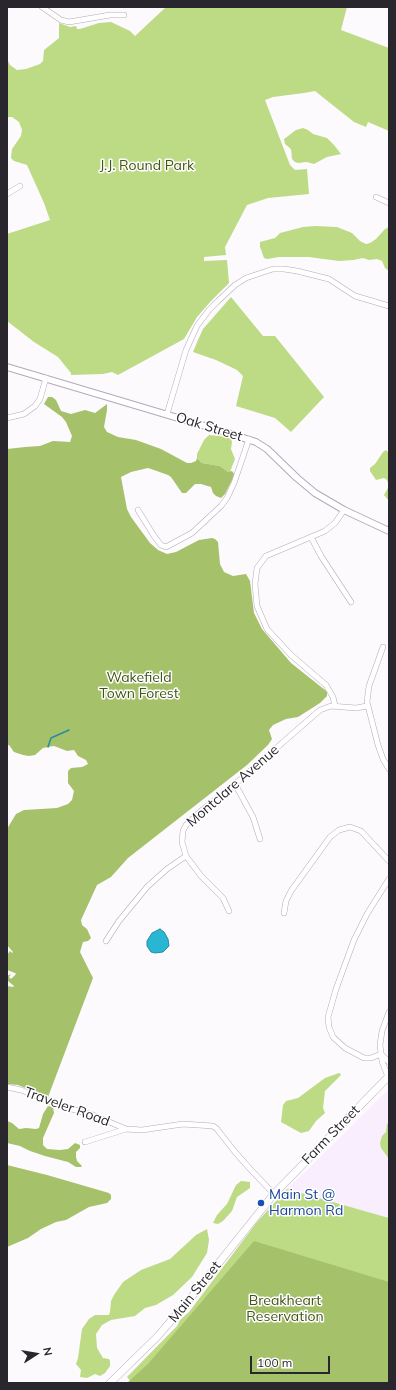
<!DOCTYPE html>
<style>
body{margin:0}
#map{position:relative;width:396px;height:1390px;overflow:hidden;background:#fdfafe;font-family:Mulish,sans-serif}
canvas{display:block}
.frame{position:absolute;inset:0;border:8px solid #2a262d;pointer-events:none}
.north{position:absolute;left:16px;top:1334px;width:40px;height:40px;-webkit-text-stroke:3px #fff;paint-order:stroke;rotate:78deg;font-size:11px;font-weight:700;line-height:16px;text-align:center;color:#2a262d}
.north::after{content:'';display:block;margin:auto;width:14px;height:18px;background:#2a262d;clip-path:polygon(50% 0,100% 100%,50% 72%,0 100%)}
.scale{position:absolute;left:250px;top:1356px;width:80px;height:18px;box-sizing:border-box;border:2px solid #2a262d;border-top:0;padding-left:5px;font-size:12px;line-height:14px;white-space:nowrap;color:#2a262d;-webkit-text-stroke:3px #fff;paint-order:stroke}
</style>
<div id="map">
<canvas width="396" height="1390"></canvas>
<div class="frame"></div>
<div class="north">N</div>
<div class="scale">100 m</div>
</div>
<script>
const g = document.querySelector('canvas').getContext('2d');
g.lineJoin = 'round';
function paint(path, color) { g.fillStyle = color; g.fill(path, 'evenodd'); }
const poly = rows => new Path2D(rows.map(r => 'M' + r).join(''));
function stroke(path, color, width, dash) { g.strokeStyle = color; g.lineWidth = width; g.lineCap = dash ? 'butt' : 'round'; g.setLineDash(dash || []); g.stroke(path); }
function label(font, color, halo, rows, align = 'center') {
  g.font = font + ' Mulish,sans-serif'; g.lineWidth = 3; g.setLineDash([]); g.textBaseline = 'middle'; g.strokeStyle = halo; g.fillStyle = color; for (const [text, x, y, turn = 0] of rows) {
    g.save(); g.translate(x, y); g.rotate((+turn || 0) * Math.PI / 180); g.textAlign = isNaN(turn) ? turn : align; if (halo) g.strokeText(text, 0, 0); g.fillText(text, 0, 0); g.restore();
  }
}
paint(poly([
 [389,1089,389,1218,287,1189,300,1177]
]), '#f8eefe');
paint(poly([
 [166,7,347,7,341,30,389,48,389,131,368,122,366,127,354,122,315,91,304,93,273,97,265,100,290,165,295,170,307,169,309,194,268,198,247,205,225,247,226,255,204,257,204,261,227,260,229,283,211,301,197,317,184,339,118,375,112,372,103,374,71,375,71,373,58,357,34,342,7,321,7,234,50,220,44,203,27,165,14,161,11,158,12,149,21,136,22,130,19,122,12,117,7,117,7,59,10,65,17,70,26,69,40,64,43,61,44,50,59,38,59,23,70,27,76,26,77,29,80,29,99,23,111,22,130,31,135,36],
 [303,128,308,130,313,134,327,138,334,145,341,154,327,157,314,164,307,162,298,163,295,162,292,159,291,149,285,144,284,139,296,130],
 [315,226,337,227,352,233,360,241,366,244,370,243,376,239,385,229,389,227,389,271,385,268,382,261,377,259,369,260,363,258,353,260,339,261,309,257,279,257,267,259,264,258,260,247,260,242,275,238,280,233,303,227],
 [231,297,263,336,275,336,324,397,291,432,275,418,236,406,243,376,237,370,216,360,193,352,198,340,203,329],
 [209,435,227,437,231,439,232,442,231,449,235,459,230,472,228,472,220,466,202,463,197,458,197,454,204,440],
 [386,450,389,453,389,501,384,495,389,486,387,480,384,478,376,480,370,471,370,468,375,464,383,452],
 [339,1073,341,1074,340,1076,325,1091,323,1108,325,1113,316,1121,309,1131,301,1133,281,1122,283,1105,286,1101,298,1098,325,1078],
 [389,1123,389,1159,381,1148,380,1143,382,1136,386,1132,387,1124],
 [241,1181,250,1182,250,1188,237,1197,232,1211,223,1221,218,1224,213,1223,217,1215,227,1204,236,1185],
 [287,1189,389,1218,389,1383,132,1383,127,1377,177,1326,180,1320,189,1312,257,1222],
 [207,1229,209,1240,207,1253,192,1277,173,1295,156,1305,145,1308,135,1316,111,1320,102,1325,96,1334,97,1348,103,1358,109,1359,110,1361,110,1366,105,1373,100,1376,95,1374,87,1378,80,1377,81,1370,76,1364,78,1358,82,1329,89,1319,95,1315,109,1315,110,1312,111,1301,114,1295,123,1282,141,1270,170,1259,196,1235]
]), '#bdda84');
paint(poly([
 [48,397,52,397,56,400,61,411,71,414,85,410,95,413,107,404,107,410,104,427,107,432,118,437,136,440,161,449,187,463,191,463,196,461,197,458,202,463,220,466,228,472,232,471,234,474,233,478,225,494,221,498,216,496,213,493,211,487,201,484,195,484,186,493,182,493,171,477,168,475,154,470,148,468,131,472,121,477,127,509,131,517,150,543,158,550,167,554,176,552,199,540,212,538,215,539,218,542,220,564,224,572,233,576,246,574,250,581,254,613,262,629,291,663,325,690,327,692,327,696,320,703,298,717,286,719,273,725,269,730,272,739,268,745,247,765,128,858,111,877,97,885,81,920,82,925,87,929,91,938,88,941,83,942,80,952,93,978,48,1097,18,1085,7,1084,7,986,13,987,14,986,8,981,7,976,11,974,9,977,11,979,16,974,15,973,7,970,7,955,10,951,12,953,13,952,7,945,7,829,16,814,24,810,57,808,68,804,72,800,74,791,68,783,68,771,71,768,82,767,88,764,86,760,78,756,74,750,67,751,54,746,48,747,43,748,35,755,29,756,23,755,14,752,9,745,7,745,7,449,25,447,40,446,53,441,70,442,72,436,66,422,62,417,44,404],
 [48,1106,53,1107,54,1113,43,1138,43,1145,47,1149,60,1150,68,1149,75,1143,80,1145,80,1148,76,1152,76,1157,77,1161,82,1166,81,1167,76,1167,68,1162,45,1156,30,1151,20,1146,7,1143,7,1121,12,1123,19,1129,26,1128,36,1129,39,1128,43,1114],
 [7,1165,47,1175,109,1193,111,1195,111,1199,107,1203,89,1207,66,1220,56,1222,41,1229,28,1238,7,1247],
 [254,1241,389,1282,389,1383,127,1383,148,1364]
]), '#a5c16a');
const water = poly([
 [160,929,164,932,168,939,169,946,163,952,155,953,151,952,147,946,147,941,152,933,160,929]
]);
paint(water, '#29b6d2');
stroke(water, '#298ba0', 1);
stroke(poly([
 [48,747,51,738,69,730]
]), '#298ba0', 1.5);
const minor = poly([
 [42,7,61,20,69,22,110,15,124,15],
 [7,194,20,186],
 [376,197,389,203],
 [167,414,186,350,197,326,209,310,218,301,235,285,246,278,273,269,284,269,297,271,329,279,355,296,389,306],
 [7,418,24,414,35,406,40,399,46,378],
 [138,510,154,536,161,545,166,547,192,533,221,506,227,498,234,483,249,439],
 [311,537,321,556,351,602],
 [383,647,369,686,367,702,378,745,383,759,389,769],
 [335,706,333,697,326,685,291,655,267,629,257,606,255,584,257,568,266,556,325,531,335,523,344,510],
 [235,784,253,817,260,839],
 [229,911,223,898,201,876,186,856,182,842,183,831,186,825,201,811,227,791,320,710,331,706,356,708,367,706],
 [284,913,286,901,291,891,330,837,339,830,350,827,361,831,389,861],
 [106,941,119,921,147,887,167,869,186,856],
 [381,1054,371,1058,364,1058,345,1048,333,1037,329,1027,328,1017,336,989,354,940,367,914,389,879],
 [381,1054,389,1062],
 [388,1077,382,1061,380,1045,382,1031,389,1012],
 [7,1087,21,1090,61,1106,93,1115,126,1129,142,1130,183,1124,213,1126,217,1129,235,1152,251,1170,274,1194],
 [85,1142,126,1129]
]);
const tertiary = poly([
 [7,367,225,432,256,442,267,449,297,478,315,493,344,510,389,531]
]);
const secondary = poly([
 [110,1383,157,1337,194,1294,274,1194,389,1076]
]);
stroke(minor, '#b4a9bb', 6);
stroke(tertiary, '#b4a9bb', 8);
stroke(secondary, '#b4a9bb', 8);
stroke(minor, '#fff', 5);
stroke(tertiary, '#fff', 6);
stroke(secondary, '#fff', 7);
for (const [x, y, r, color] of [
 [261,1203,4,"#1a4fb4"]
]) { const dot = new Path2D(); dot.arc(x, y, r, 0, 2 * Math.PI); g.fillStyle = color; g.fill(dot); stroke(dot, '#fff', 1.5); }
label('14px', '#435516', '#fff', [
 ["J.J. Round Park",147,166],
 ["Wakefield",139,678],
 ["Town Forest",139,694],
 ["Breakheart",285,1301],
 ["Reservation",285,1317]
]);
label('14px', '#2a262d', '#fff', [
 ["Oak Street",209,427,17],
 ["Montclare Avenue",233,786,-41],
 ["Traveler Road",67,1107,20],
 ["Farm Street",331,1135,-46],
 ["Main Street",195,1292,-51]
]);
label('14px', '#164399', '#fff', [
 ["Main St @",269,1195],
 ["Harmon Rd",269,1211]
], 'left');
</script>
